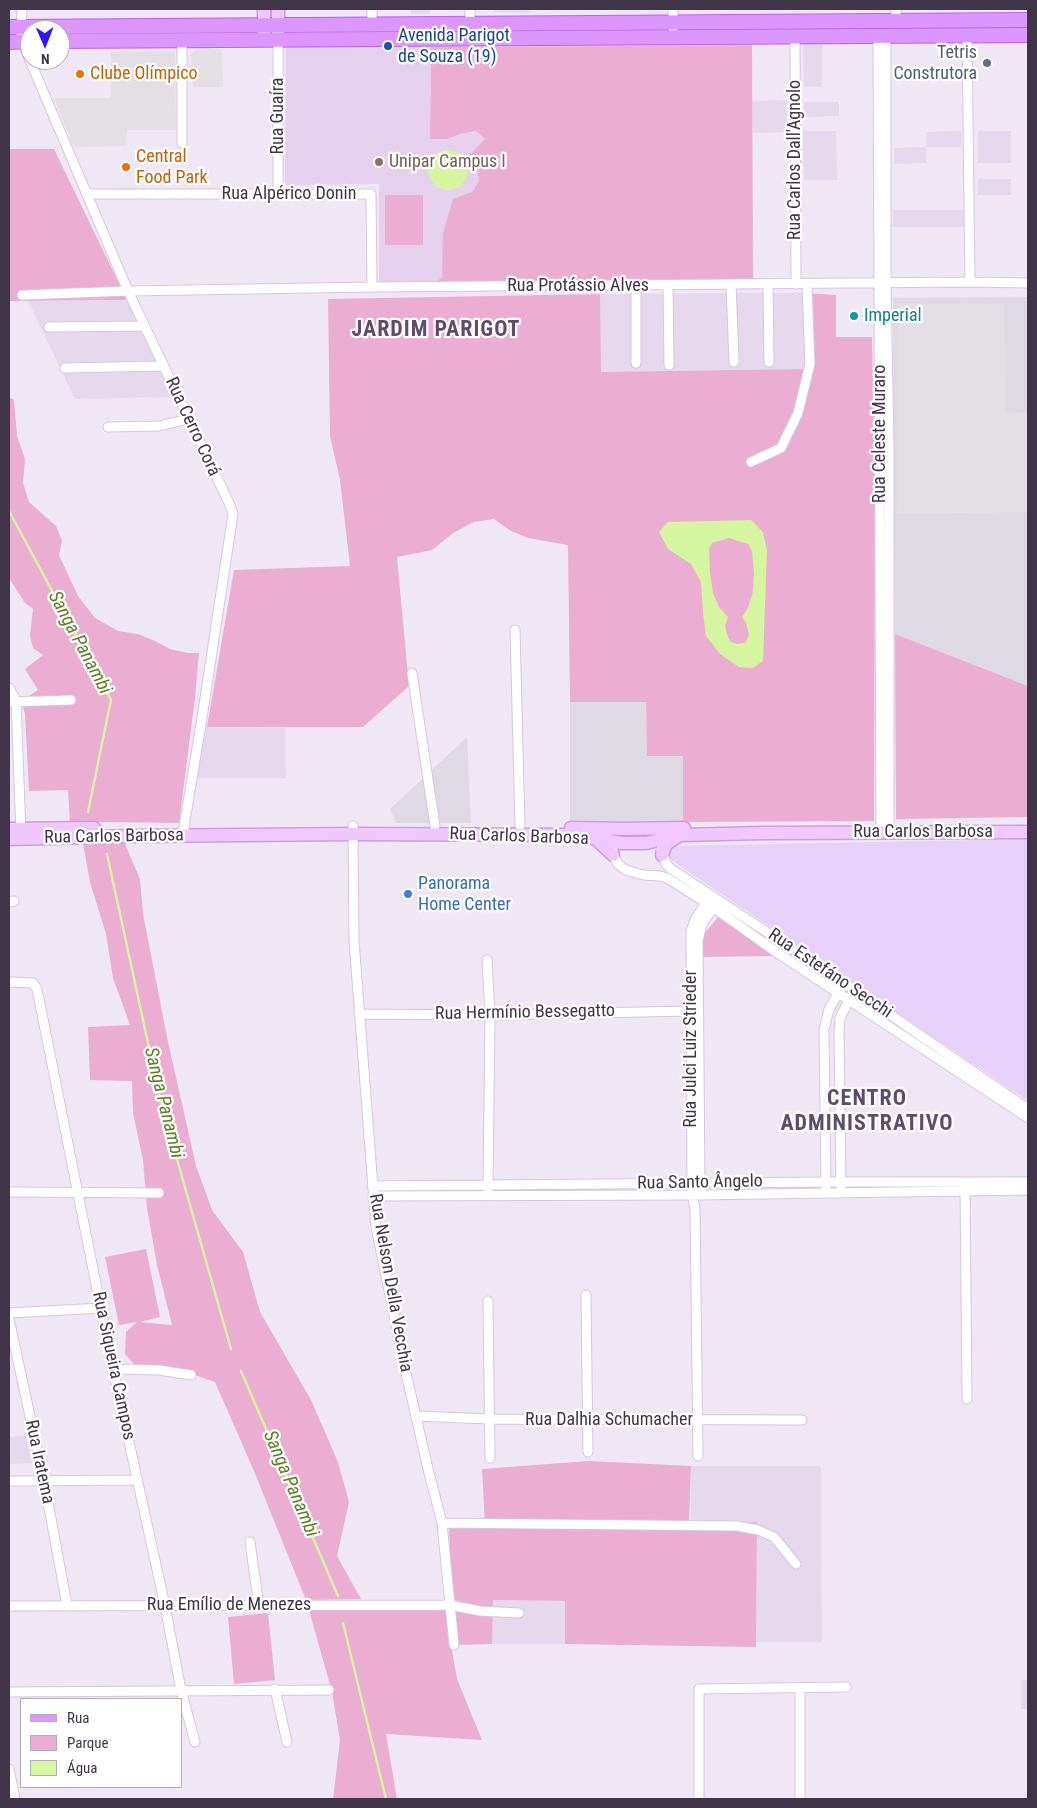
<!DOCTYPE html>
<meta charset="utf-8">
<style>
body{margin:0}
#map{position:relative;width:1037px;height:1808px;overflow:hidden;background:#f0e7f5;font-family:"Roboto Condensed",sans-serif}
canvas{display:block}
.frame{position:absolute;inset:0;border:10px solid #403548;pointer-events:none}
.legend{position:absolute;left:20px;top:1698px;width:162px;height:90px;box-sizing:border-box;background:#fff;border:1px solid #b3aeb6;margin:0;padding:6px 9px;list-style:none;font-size:15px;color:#403548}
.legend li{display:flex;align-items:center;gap:10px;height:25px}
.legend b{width:25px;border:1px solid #b3aeb6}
.north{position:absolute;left:20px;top:20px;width:50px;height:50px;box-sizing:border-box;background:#fff;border:1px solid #b3aeb6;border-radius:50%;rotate:179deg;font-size:14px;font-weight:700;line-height:20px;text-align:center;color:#403548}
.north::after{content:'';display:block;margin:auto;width:18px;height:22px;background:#3014ff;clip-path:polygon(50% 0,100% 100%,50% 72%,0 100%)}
</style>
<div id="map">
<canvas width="1037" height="1808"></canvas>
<div class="frame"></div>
<ul class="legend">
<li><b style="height:6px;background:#de96ff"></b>Rua</li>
<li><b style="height:14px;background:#ebadd1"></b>Parque</li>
<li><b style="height:14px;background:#d5f5a0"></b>Água</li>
</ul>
<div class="north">N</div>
</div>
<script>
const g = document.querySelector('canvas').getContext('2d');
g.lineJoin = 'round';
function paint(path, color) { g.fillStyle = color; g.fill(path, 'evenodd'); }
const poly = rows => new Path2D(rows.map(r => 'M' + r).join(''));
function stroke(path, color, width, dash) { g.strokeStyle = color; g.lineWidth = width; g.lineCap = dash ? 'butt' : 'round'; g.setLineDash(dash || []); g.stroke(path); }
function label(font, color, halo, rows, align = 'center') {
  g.font = font + ' "Roboto Condensed",sans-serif'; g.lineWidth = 4.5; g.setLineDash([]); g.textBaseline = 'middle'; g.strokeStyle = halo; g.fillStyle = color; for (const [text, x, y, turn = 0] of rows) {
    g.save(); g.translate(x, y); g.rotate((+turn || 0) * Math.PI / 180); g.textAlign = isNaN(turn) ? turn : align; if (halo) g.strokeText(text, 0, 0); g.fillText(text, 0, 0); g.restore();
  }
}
paint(poly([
 [411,9,430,9,430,14,411,14],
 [494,9,530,9,530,13,494,12],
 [803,44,822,44,822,87,804,87],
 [787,100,787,132,753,133,752,101],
 [804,102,839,102,839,116,804,117],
 [803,131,836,131,837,180,804,180],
 [961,131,961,147,926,147,926,163,894,164,894,148,926,147,926,132],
 [978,131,1011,131,1011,163,978,163],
 [978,179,1011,179,1011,195,978,195],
 [893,210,965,210,965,227,893,227],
 [803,293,805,369,600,372,600,294],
 [127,300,172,397,75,399,28,301],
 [201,727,285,728,286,778,193,778],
 [26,1436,32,1463,9,1464,9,1437],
 [691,1466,821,1466,822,1642,756,1642,757,1522,691,1522],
 [492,1600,566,1601,565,1644,492,1644],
 [1021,1680,1028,1680,1028,1709,1021,1709]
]), '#e6d9ed');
paint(poly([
 [1028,839,1028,1101,664,855,670,846]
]), '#e6d1f8');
paint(poly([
 [1028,297,1028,686,895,634,893,298],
 [570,702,646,702,683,756,683,822,570,823],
 [467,737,471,823,396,823,390,809]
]), '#dfd9e4');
paint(poly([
 [286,47,431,47,430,117,448,139,460,134,476,131,485,139,469,155,477,169,480,181,472,192,443,264,442,277,434,284,379,284,379,184,285,185]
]), '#e5d0ee');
paint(poly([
 [752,45,753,280,434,284,442,277,443,233,453,199,472,192,479,181,477,169,469,155,485,139,476,131,460,134,448,139,430,139,431,47],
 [9,149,54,149,127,300,9,301],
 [385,195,423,195,423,245,385,245],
 [803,293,836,295,836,337,872,337,875,503,874,821,683,822,683,756,647,756,646,702,570,702,568,545,528,538,511,531,494,519,474,522,453,533,432,550,397,557,409,686,363,727,207,727,234,570,350,566,340,480,330,436,328,299,600,294,601,372,805,369],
 [9,397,14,400,17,436,25,459,23,483,29,502,56,526,62,541,59,555,78,596,95,618,118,631,138,634,155,641,170,649,188,653,199,653,195,698,179,823,100,822,70,824,68,790,29,791,25,714,21,701,38,690,25,669,43,655,33,648,30,636,33,609,25,603,9,578],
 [895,634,1028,686,1028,817,896,819],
 [122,837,140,879,143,914,168,1042,196,1166,212,1210,243,1252,260,1312,311,1400,338,1462,349,1502,337,1556,361,1599,306,1600,254,1471,215,1382,183,1371,134,1364,125,1354,126,1332,137,1322,119,1325,105,1257,146,1249,160,1317,140,1322,172,1325,157,1265,147,1208,143,1160,133,1113,132,1081,90,1080,88,1027,130,1025,113,978,106,934,90,882,82,838],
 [718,917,777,956,699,957,699,940],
 [589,1461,691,1466,689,1524,757,1522,756,1647,565,1644,565,1601,493,1600,492,1644,456,1645,454,1601,458,1600,452,1600,449,1525,485,1525,482,1469],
 [448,1609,451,1645,457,1679,482,1740,386,1734,397,1799,333,1799,340,1740,332,1692,309,1610],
 [268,1613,275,1680,234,1684,228,1617]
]), '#ebadd1');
paint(poly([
 [198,48,222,49,223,87,193,87,191,54],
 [175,51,176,130,127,130,126,146,74,147,54,98,111,98,111,52],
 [898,303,1004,304,1006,412,1028,413,1028,512,897,514]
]), '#e3dfe5');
paint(poly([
 '428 170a20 20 0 1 1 40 0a20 20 0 1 1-40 0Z',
 [751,520,763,532,767,550,763,661,753,668,739,667,720,654,706,636,703,613,701,582,691,564,668,549,659,532,668,522],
 [729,538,748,544,752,551,754,574,753,591,748,608,742,617,746,623,749,635,745,643,737,644,731,642,728,637,725,626,728,617,719,607,713,593,710,572,709,549,712,543]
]), '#d5f5a0');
stroke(poly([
 [9,511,111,700,88,812],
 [107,854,161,1103,231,1349],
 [241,1371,338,1596],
 [343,1623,386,1799]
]), '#d5f5a0', 2.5);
const street = poly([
 [22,9,21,35,26,51,128,291,230,505,233,514,202,718,184,827,184,835],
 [372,9,372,25],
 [896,9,896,21],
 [470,24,470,9],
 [673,28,673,9],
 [878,36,881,832],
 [886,36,886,284,889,448,889,832],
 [967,36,970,282],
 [795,37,796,284],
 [182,143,182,40],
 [278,193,278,39],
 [87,194,371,194,372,287],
 [731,284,734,362],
 [768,284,769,362],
 [668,285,669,365],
 [636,286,636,363],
 [22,295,128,291,372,287,970,282,1028,283],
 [49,327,145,326],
 [65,368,164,366],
 [108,427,159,426,188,419],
 [751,462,781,448,798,413,810,364,807,284],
 [515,630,520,826],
 [412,673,435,826],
 [9,688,16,701,21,834],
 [9,702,71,700],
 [353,826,354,941,376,1227,406,1373,428,1469,442,1523,454,1645],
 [661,850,667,865,671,869,844,983,1028,1109],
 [613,851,613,855,618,864,626,870,643,875,660,876,667,878,713,907,779,954,1028,1118],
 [9,902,14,901],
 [487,960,490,1015,488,1190],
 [9,982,33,983,37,989,113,1369,165,1606,181,1690,195,1742],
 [359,1014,490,1015,691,1011],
 [965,1185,967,1399],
 [372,1186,826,1182,1028,1182],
 [841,1186,839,1031,840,1018,852,994],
 [826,1187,824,1030,829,1009,842,987],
 [700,1189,698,941,702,924,717,902],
 [9,1192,159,1193],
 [373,1196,699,1195,1028,1190],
 [586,1295,588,1452],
 [488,1301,490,1458],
 [9,1313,101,1308],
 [9,1319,44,1481,67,1605],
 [113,1369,159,1370,191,1375],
 [416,1416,489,1419,802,1420],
 [698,1456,695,1208,692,1195,691,931,695,920,711,895],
 [9,1481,137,1480],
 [442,1523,737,1526,758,1530,774,1537,796,1564],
 [250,1542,259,1606],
 [9,1606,450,1605,480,1611,519,1613],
 [800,1688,800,1799],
 [275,1689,287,1742],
 [9,1692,329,1690],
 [9,1769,15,1799],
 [699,1799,699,1689,846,1687]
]);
const secondary = poly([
 [264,9,264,34],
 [278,9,278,34],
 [571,828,623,829,684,828],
 [9,829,94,828],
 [9,839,135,836,353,834,575,835,621,843,646,843,681,835,764,833,1028,832],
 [596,839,613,855],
 [662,855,666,844,677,837]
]);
const primary = poly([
 [9,27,1028,20],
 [60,41,1028,35],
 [9,42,30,41]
]);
stroke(street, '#d6c6df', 11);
stroke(secondary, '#cf9ce3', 15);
stroke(primary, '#bc5feb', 16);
stroke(street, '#fff', 9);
stroke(secondary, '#f0c7ff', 12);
stroke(primary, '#de96ff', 14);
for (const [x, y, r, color] of [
 [388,46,5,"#1a4fb4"],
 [987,63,5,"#5c6f8a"],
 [80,74,5,"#e8710a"],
 [379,162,5,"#8d6e63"],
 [126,167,5,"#e8710a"],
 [854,316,5,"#0f9aa8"],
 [408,894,5,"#3f7fe0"]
]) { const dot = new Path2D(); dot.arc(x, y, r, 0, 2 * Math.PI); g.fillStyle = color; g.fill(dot); stroke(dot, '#fff', 2); }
label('18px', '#164399', '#fff', [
 ["Avenida Parigot",398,36],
 ["de Souza (19)",398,57]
], 'left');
label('18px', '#4e5e75', '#fff', [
 ["Tetris",977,53],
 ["Construtora",977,74]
], 'right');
label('18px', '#c56008', '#fff', [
 ["Clube Olímpico",90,74],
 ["Central",136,157],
 ["Food Park",136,178]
], 'left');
label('18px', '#403548', '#fff', [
 ["Rua Guaíra",278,116,-90],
 ["Rua Carlos Dall'Agnolo",795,160,-90],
 ["Rua Alpérico Donin",289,194],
 ["Rua Protássio Alves",578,286],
 ["Rua Cerro Corá",192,427,65],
 ["Rua Celeste Muraro",880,434,-90],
 ["Rua Carlos Barbosa",923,832],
 ["Rua Carlos Barbosa",114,837,-1],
 ["Rua Carlos Barbosa",519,837,2],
 ["Rua Estefáno Secchi",830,974,34],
 ["Rua Hermínio Bessegatto",525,1013,-1],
 ["Rua Julci Luiz Strieder",691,1049,-90],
 ["Rua Santo Ângelo",700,1183,-1],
 ["Rua Nelson Della Vecchia",390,1283,80],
 ["Rua Siqueira Campos",113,1366,78],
 ["Rua Dalhia Schumacher",609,1420],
 ["Rua Iratema",39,1462,78],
 ["Rua Emílio de Menezes",229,1605]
]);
label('18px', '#785e54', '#fff', [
 ["Unipar Campus I",389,162]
], 'left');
label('18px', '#0d838f', '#fff', [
 ["Imperial",864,316]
], 'left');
label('18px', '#366cbe', '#fff', [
 ["Panorama",418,884],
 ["Home Center",418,905]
], 'left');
label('italic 19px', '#5a801f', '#fff', [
 ["Sanga Panambi",79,643,62],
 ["Sanga Panambi",163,1103,76],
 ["Sanga Panambi",290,1484,67]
]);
g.letterSpacing = '1px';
label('bold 22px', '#5e4c6c', '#fff', [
 ["JARDIM PARIGOT",436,330],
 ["CENTRO",867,1099],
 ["ADMINISTRATIVO",867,1124]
]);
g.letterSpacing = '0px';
</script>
